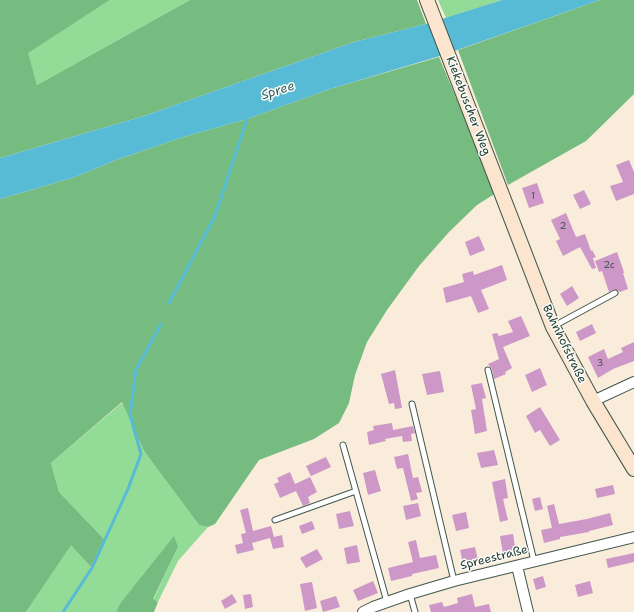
<!DOCTYPE html>
<meta charset="utf-8">
<style>
body{margin:0}
canvas{display:block;background:#f9ecdb}
</style>
<canvas width="634" height="612"></canvas>
<script>
const g = document.querySelector('canvas').getContext('2d');
g.lineJoin = 'round';
function paint(path, color) { g.fillStyle = color; g.fill(path, 'evenodd'); }
const poly = rows => new Path2D(rows.map(r => 'M' + r).join(''));
function stroke(path, color, width, dash) { g.strokeStyle = color; g.lineWidth = width; g.lineCap = dash ? 'butt' : 'round'; g.setLineDash(dash || []); g.stroke(path); }
function label(font, color, halo, rows, align = 'center') {
  g.font = font + ' "Shantell Sans",sans-serif'; g.lineWidth = 3; g.setLineDash([]); g.textBaseline = 'middle'; g.strokeStyle = halo; g.fillStyle = color; for (const [text, x, y, turn = 0] of rows) {
    g.save(); g.translate(x, y); g.rotate((+turn || 0) * Math.PI / 180); g.textAlign = isNaN(turn) ? turn : align; if (halo) g.strokeText(text, 0, 0); g.fillText(text, 0, 0); g.restore();
  }
}
paint(poly([
 [110,0,190,0,37,85,27,53],
 [438,0,502,0,446,18],
 [123,402,144,451,199,525,208,527,178,561,158,602,153,600,178,547,119,605,116,612,26,612,71,544,91,567,104,539,59,492,51,463]
]), '#93dc97');
paint(poly([
 [0,0,110,0,28,53,37,85,190,0,417,0,426,24,354,42,144,116,0,158],
 [600,0,634,0,634,94,586,141,508,185,458,50],
 [439,57,496,193,477,205,449,232,419,266,387,310,367,342,355,375,349,403,339,423,314,439,259,460,215,524,208,527,199,525,144,451,122,402,51,463,59,492,104,539,91,567,71,545,26,612,0,612,0,199,75,177,116,160,180,138,247,119,330,89],
 [174,536,178,547,153,599,158,602,154,612,116,612,119,605]
]), '#76bc80');
paint(poly([
 [502,0,600,0,440,56,330,89,247,119,180,138,116,160,75,177,0,199,0,158,144,116,354,42,426,24]
]), '#57bbd5');
stroke(poly([
 [169,303,215,216,247,119],
 [63,612,92,568,128,489,141,454,130,415,136,370,161,324]
]), '#57bbd5', 3);
paint(poly([
 [629,160,634,172,634,194,616,201,610,186,623,182,616,165],
 [537,183,544,203,529,208,522,188],
 [584,190,591,204,580,209,573,195],
 [566,213,576,237,585,234,591,251,592,250,596,257,593,258,596,268,592,269,580,247,563,256,556,241,560,239,551,220],
 [479,236,485,250,470,256,465,242],
 [617,252,623,269,624,273,623,273,628,289,620,292,615,289,609,292,602,271,599,272,595,261],
 [502,265,507,280,481,290,489,309,478,313,471,296,446,303,443,288,464,282,462,274,473,271,474,275],
 [572,286,579,298,567,306,560,294],
 [521,316,530,336,503,347,512,368,505,372,506,374,494,379,492,369,488,364,499,359,492,334,497,333,499,336,513,332,508,321],
 [592,324,596,333,580,341,576,332],
 [634,342,634,361,613,369,598,378,588,357,604,349,608,359,623,352,621,348],
 [540,368,547,385,532,392,525,375],
 [395,370,402,408,395,409,394,403,389,404,381,374],
 [440,371,444,392,427,395,422,374],
 [482,383,486,398,482,399,487,431,475,434,471,410,476,409,471,385],
 [540,407,560,440,550,446,540,430,535,433,526,416],
 [392,423,393,430,413,426,415,433,411,434,412,441,403,442,402,436,385,439,386,441,369,445,367,432,374,430,373,426],
 [494,450,498,465,481,468,477,453],
 [408,454,413,478,418,477,422,492,416,493,418,499,411,501,403,468,397,469,394,457],
 [326,457,331,467,311,476,306,466],
 [375,470,381,491,368,495,363,473],
 [290,472,295,484,310,477,317,492,308,497,310,503,303,506,296,491,280,498,274,484,279,482,277,478],
 [505,479,508,498,503,499,508,520,500,522,492,482],
 [613,485,615,494,597,498,595,489],
 [540,497,543,509,535,511,532,499],
 [418,503,421,516,406,520,403,506],
 [554,504,559,524,587,519,610,513,613,525,589,531,589,532,560,537,560,539,544,543,541,530,552,528,547,506],
 [248,508,253,531,271,526,274,537,282,535,284,547,273,549,270,538,252,543,254,550,237,554,235,545,243,543,241,534,246,533,240,510],
 [350,511,354,526,339,529,336,514],
 [466,512,469,528,456,531,452,515],
 [312,521,315,529,302,534,299,526],
 [513,534,516,552,503,554,500,536],
 [416,540,420,558,436,555,439,568,412,574,412,576,391,581,388,568,413,562,408,542],
 [357,545,360,562,347,564,344,548],
 [475,547,478,560,463,564,460,550],
 [317,549,323,559,306,568,300,558],
 [634,553,634,562,608,568,606,559],
 [543,576,546,587,536,590,533,579],
 [373,581,378,593,358,601,353,590],
 [590,581,593,593,578,597,575,585],
 [312,582,317,608,305,611,300,584],
 [232,594,237,602,225,609,221,601],
 [251,594,253,607,245,609,243,595],
 [472,594,475,607,489,604,491,612,431,612,429,605,442,602,444,607,458,603,457,598],
 [336,596,340,607,323,612,320,601]
]), '#cd98c7');
const lane = poly([
 [554,326,615,293],
 [488,370,534,561],
 [412,404,454,581],
 [343,445,387,602],
 [275,520,356,491],
 [410,594,415,612]
]);
const street = poly([
 [593,401,634,382],
 [517,566,528,612],
 [363,612,373,607,410,594,454,581,634,537]
]);
const secondary = poly([
 [427,0,553,327,593,401,634,469]
]);
stroke(lane, '#40574d', 7);
stroke(street, '#40574d', 12);
stroke(secondary, '#40574d', 16);
stroke(lane, '#fff', 5);
stroke(street, '#fff', 10);
stroke(secondary, '#fbe5cf', 14);
label('10px', '#4a5459', null, [
 ["1",533,196],
 ["2",563,226],
 ["2c",609,265],
 ["3",600,363]
]);
label('12px', '#1f3d34', '#fdfcf7', [
 ["Kiekebuscher Weg",468,106,69],
 ["Bahnhofstraße",564,344,64],
 ["Spreestraße",494,558,-14]
]);
label('italic 13px', '#306364', '#fdfcf7', [
 ["Spree",278,91,-18]
]);
</script>
